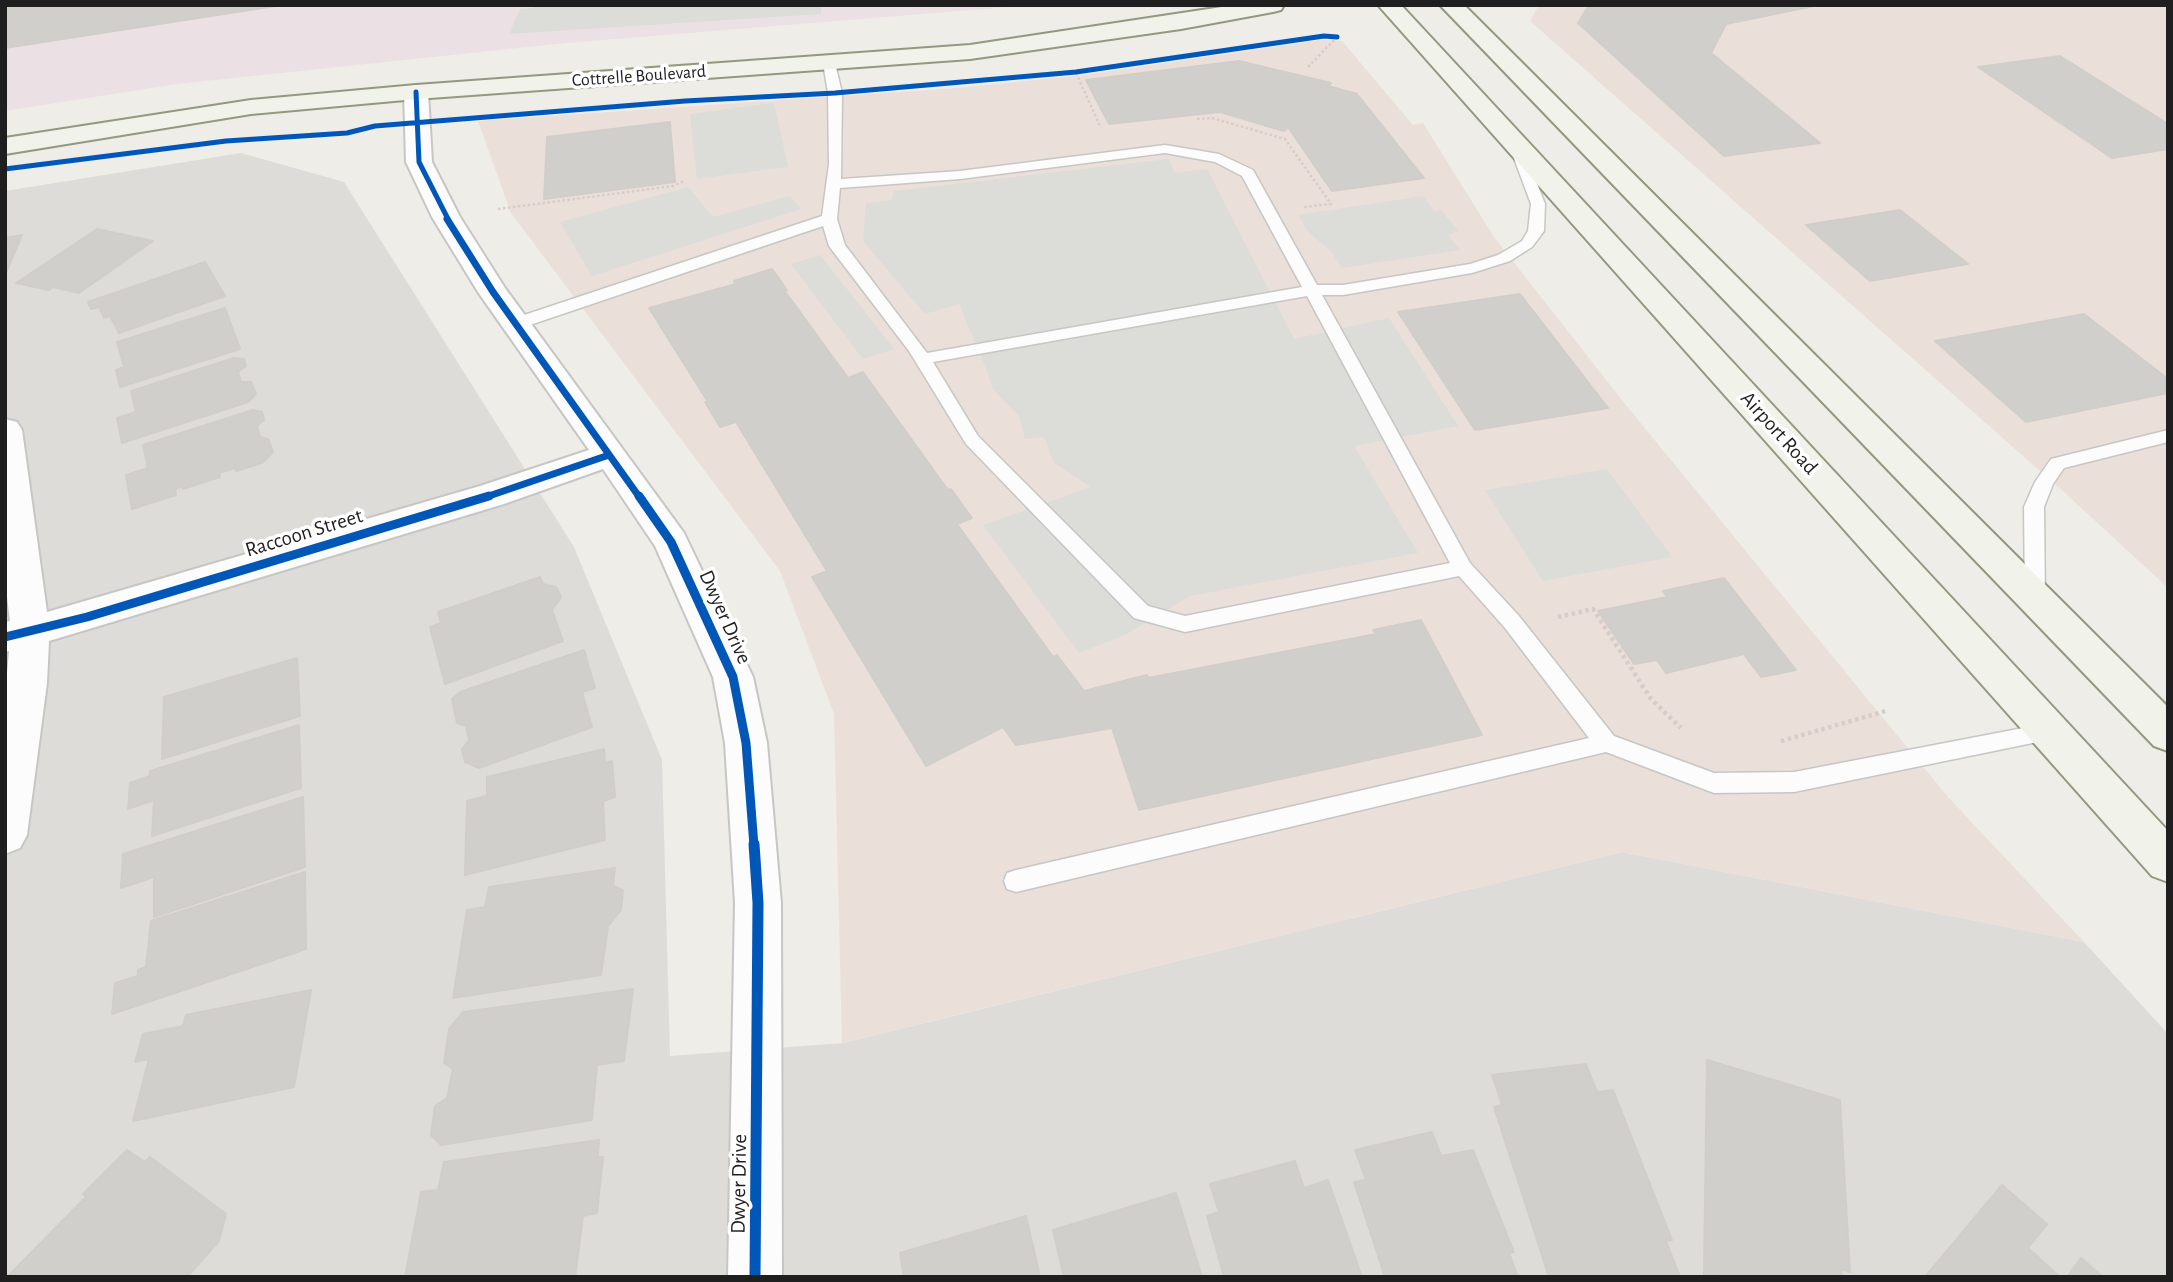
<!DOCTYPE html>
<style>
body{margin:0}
#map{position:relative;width:2173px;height:1282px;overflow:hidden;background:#eeede8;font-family:"Alegreya Sans",sans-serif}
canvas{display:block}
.frame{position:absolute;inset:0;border:7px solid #1f1f1f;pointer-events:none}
</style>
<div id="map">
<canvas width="2173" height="1282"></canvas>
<div class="frame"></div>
</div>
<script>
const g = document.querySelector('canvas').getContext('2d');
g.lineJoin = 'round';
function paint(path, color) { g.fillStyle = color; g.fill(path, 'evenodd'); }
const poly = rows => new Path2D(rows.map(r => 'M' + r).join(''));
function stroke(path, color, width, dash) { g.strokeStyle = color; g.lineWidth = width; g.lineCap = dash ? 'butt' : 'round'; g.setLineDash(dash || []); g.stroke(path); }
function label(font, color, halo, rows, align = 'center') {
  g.font = font + ' "Alegreya Sans",sans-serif'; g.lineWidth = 7; g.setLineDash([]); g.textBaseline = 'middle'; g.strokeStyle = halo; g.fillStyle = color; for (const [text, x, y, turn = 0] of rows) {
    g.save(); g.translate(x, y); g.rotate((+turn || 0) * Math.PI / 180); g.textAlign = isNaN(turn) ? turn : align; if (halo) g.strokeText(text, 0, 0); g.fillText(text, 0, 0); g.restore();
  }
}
paint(poly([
 [241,153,344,182,574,547,662,760,670,1056,843,1043,1622,852,2084,942,2168,1034,2168,1277,5,1277,5,191]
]), '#dddcd9');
paint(poly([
 [1539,5,2168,5,2168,588,2065,493,1530,21],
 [1321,40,1342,41,1413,125,1423,123,1494,237,1625,404,1948,797,2084,942,1622,852,842,1043,834,714,780,571,511,213,478,121,956,88,1084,75]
]), '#ebdfda');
paint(poly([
 [5,5,1033,5,566,43,177,84,5,111]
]), '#ebe1e5');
paint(poly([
 [535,5,821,5,821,14,509,34,520,9,534,8],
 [774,103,788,167,697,179,690,114],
 [1169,159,1175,173,1207,169,1294,339,1389,318,1458,426,1354,446,1418,553,1190,596,1127,634,1079,653,983,525,1091,487,1054,463,1044,437,1025,439,1019,416,993,389,986,368,959,304,925,314,863,241,866,203,892,200,894,191],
 [688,187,713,217,790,196,801,209,592,276,560,222],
 [1423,196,1434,211,1441,210,1458,231,1448,235,1460,250,1342,268,1331,251,1308,232,1298,215],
 [820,255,894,349,863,359,791,264],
 [1607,469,1672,557,1543,581,1485,490]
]), '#dcdcd9');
const building = poly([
 [5,5,282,5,5,48,5,5],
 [1589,5,1819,5,1726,24,1711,53,1820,143,1724,156,1578,23,1589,5],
 [2060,56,2168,124,2168,149,2112,158,1978,67,2060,56],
 [1239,61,1331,83,1328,86,1357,94,1424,178,1332,191,1288,127,1284,131,1220,112,1109,124,1086,80,1239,61],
 [670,122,675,182,544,199,547,137,670,122],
 [1900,210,1968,264,1870,281,1806,225,1900,210],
 [97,229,153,241,79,293,53,287,49,290,16,283,97,229],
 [22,235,5,275,5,238,22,235],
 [205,262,225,296,119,333,110,316,104,318,99,307,91,309,88,302,205,262],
 [772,269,787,290,784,290,848,378,863,372,948,490,951,489,972,518,957,524,1053,657,1057,655,1084,691,1147,675,1148,678,1376,634,1373,630,1421,620,1482,735,1139,810,1112,728,1016,745,1003,727,926,766,812,577,827,571,736,422,720,427,705,402,708,402,649,308,736,284,734,281,772,269],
 [1520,294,1608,408,1475,430,1398,312,1520,294],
 [225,308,240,349,120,387,116,370,124,367,117,342,225,308],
 [2084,314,2168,379,2168,393,2026,422,1935,341,2084,314],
 [234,358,244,359,246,366,238,372,241,382,251,382,256,394,248,402,122,443,117,418,136,412,131,391,234,358],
 [253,410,262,412,264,420,257,426,260,437,268,439,273,452,262,463,236,471,235,468,219,473,220,477,183,489,183,486,175,489,176,495,132,509,126,475,148,468,143,445,253,410],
 [540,577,543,584,556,587,561,597,552,610,563,641,445,684,430,627,441,623,438,612,540,577],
 [1724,578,1796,670,1761,677,1744,654,1666,673,1657,660,1634,664,1598,611,1667,597,1663,591,1724,578],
 [584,650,595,688,582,692,592,727,479,768,465,762,462,749,469,740,466,726,457,723,452,699,460,692,584,650],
 [297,658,300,716,162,759,164,697,297,658],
 [299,725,301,788,152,836,154,800,128,809,130,783,150,776,150,771,299,725],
 [604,749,605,763,612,761,615,797,603,801,605,840,465,875,467,801,487,796,487,777,604,749],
 [303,797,305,867,154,917,154,877,121,888,123,854,303,797],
 [615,868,613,886,623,890,621,910,608,926,601,975,453,998,467,910,485,907,489,887,615,868],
 [305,872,306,949,112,1014,115,983,138,976,138,970,146,967,151,921,305,872],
 [633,989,624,1061,597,1065,592,1120,441,1145,431,1135,435,1106,447,1098,453,1069,444,1063,449,1029,463,1012,633,989],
 [311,990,294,1087,133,1121,149,1059,135,1062,143,1034,183,1026,186,1015,311,990],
 [1707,1060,1840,1100,1850,1272,1841,1269,1842,1277,1704,1275,1707,1060],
 [1586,1064,1597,1092,1613,1090,1672,1240,1666,1241,1680,1277,1549,1277,1494,1107,1502,1105,1492,1075,1586,1064],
 [1432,1132,1441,1156,1473,1150,1514,1252,1509,1253,1518,1277,1385,1277,1354,1182,1366,1180,1355,1150,1432,1132],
 [599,1140,598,1157,603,1157,597,1213,583,1216,575,1277,405,1277,421,1192,438,1190,444,1162,599,1140],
 [127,1150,145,1162,150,1157,226,1214,219,1241,187,1277,8,1276,86,1197,83,1194,127,1150],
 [1295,1161,1304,1188,1328,1180,1362,1277,1224,1277,1207,1216,1219,1212,1210,1184,1295,1161],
 [2002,1185,2047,1224,2028,1248,2060,1277,1925,1277,2002,1185],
 [1176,1193,1202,1277,1064,1277,1053,1230,1176,1193],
 [1026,1216,1040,1277,904,1277,900,1253,1026,1216],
 [2081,1258,2103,1277,2067,1277,2081,1258]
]);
paint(building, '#d0cfcb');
stroke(building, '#d1cec9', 2);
const service = poly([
 [829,59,835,63,842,93,841,179,960,171,1165,145,1219,154,1253,170,1317,285,1343,285,1470,264,1498,255,1522,241,1528,231,1531,204,1509,145,1516,141,1521,142,1545,204,1544,231,1532,247,1510,261,1472,273,1343,295,1322,295,1470,563,1519,616,1614,736,1714,773,1794,772,2049,723,2057,726,2060,732,2057,738,1794,792,1714,793,1606,752,1016,892,1007,889,1004,881,1007,873,1016,870,1589,738,1505,628,1459,576,1185,632,1134,618,966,444,909,351,829,246,823,226,521,328,509,328,507,324,509,320,822,216,829,164,828,93,823,63,829,59],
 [1165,153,1215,162,1242,176,1302,287,927,353,845,245,837,219,840,188,960,179,1165,153],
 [1307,296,1450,563,1185,616,1148,606,978,436,933,362,1307,296],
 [2168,430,2168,442,2064,468,2053,484,2044,507,2045,600,2042,605,2035,608,2028,605,2025,600,2024,507,2035,482,2051,459,2168,430]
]);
const minor = poly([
 [416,85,425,87,428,92,432,162,460,217,505,288,684,533,753,677,767,743,781,903,782,1277,728,1277,735,903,725,743,713,677,655,546,603,469,504,504,49,641,47,683,27,835,20,848,5,854,5,695,9,651,5,652,5,622,10,621,5,581,5,419,17,422,22,430,47,612,480,486,589,450,478,292,432,217,406,162,404,92,407,87,416,85]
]);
const secondary = poly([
 [1235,5,1284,5,1281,10,1273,12,1181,29,970,59,416,99,251,114,5,154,5,138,251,100,416,85,970,45,1235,5],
 [1378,5,1401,5,2168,831,2168,882,2152,876,1378,5],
 [1440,5,1464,5,2168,707,2168,751,2154,746,1440,5]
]);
stroke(service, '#c6c6c4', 3);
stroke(minor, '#c6c6c4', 4);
stroke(secondary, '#939880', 4);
stroke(poly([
 [1308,67,1337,37],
 [1076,73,1100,126],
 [1197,119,1212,118,1285,139,1331,204,1304,207],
 [498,209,673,186,684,181]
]), '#d7ccc8', 2.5, [2.5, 2.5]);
stroke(poly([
 [1558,617,1593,609,1651,699,1681,728],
 [1781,741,1886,711]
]), '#d7ccc8', 4.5, [3.5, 3.5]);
paint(service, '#fcfcfc');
paint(minor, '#fcfcfc');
paint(secondary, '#f1f3eb');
stroke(poly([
 [416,92,419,162,449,221],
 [5,169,226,141,347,133,375,126,685,101,835,93,1076,72,1324,36,1337,37]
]), '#0057b8', 5);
stroke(poly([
 [447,219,493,292,640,498],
 [483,498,609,455]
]), '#0057b8', 7);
stroke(poly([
 [639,496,671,542,733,677,746,743,754,846],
 [5,637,87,617,489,496]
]), '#0057b8', 9);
stroke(poly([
 [754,844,758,903,755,1277]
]), '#0057b8', 11);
label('18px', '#1f1f1f', '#fff', [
 ["Cottrelle Boulevard",639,76,-4]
]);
label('21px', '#1f1f1f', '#fff', [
 ["Airport Road",1779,433,48],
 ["Raccoon Street",304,533,-17],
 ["Dwyer Drive",725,617,66],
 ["Dwyer Drive",739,1184,-89]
]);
</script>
